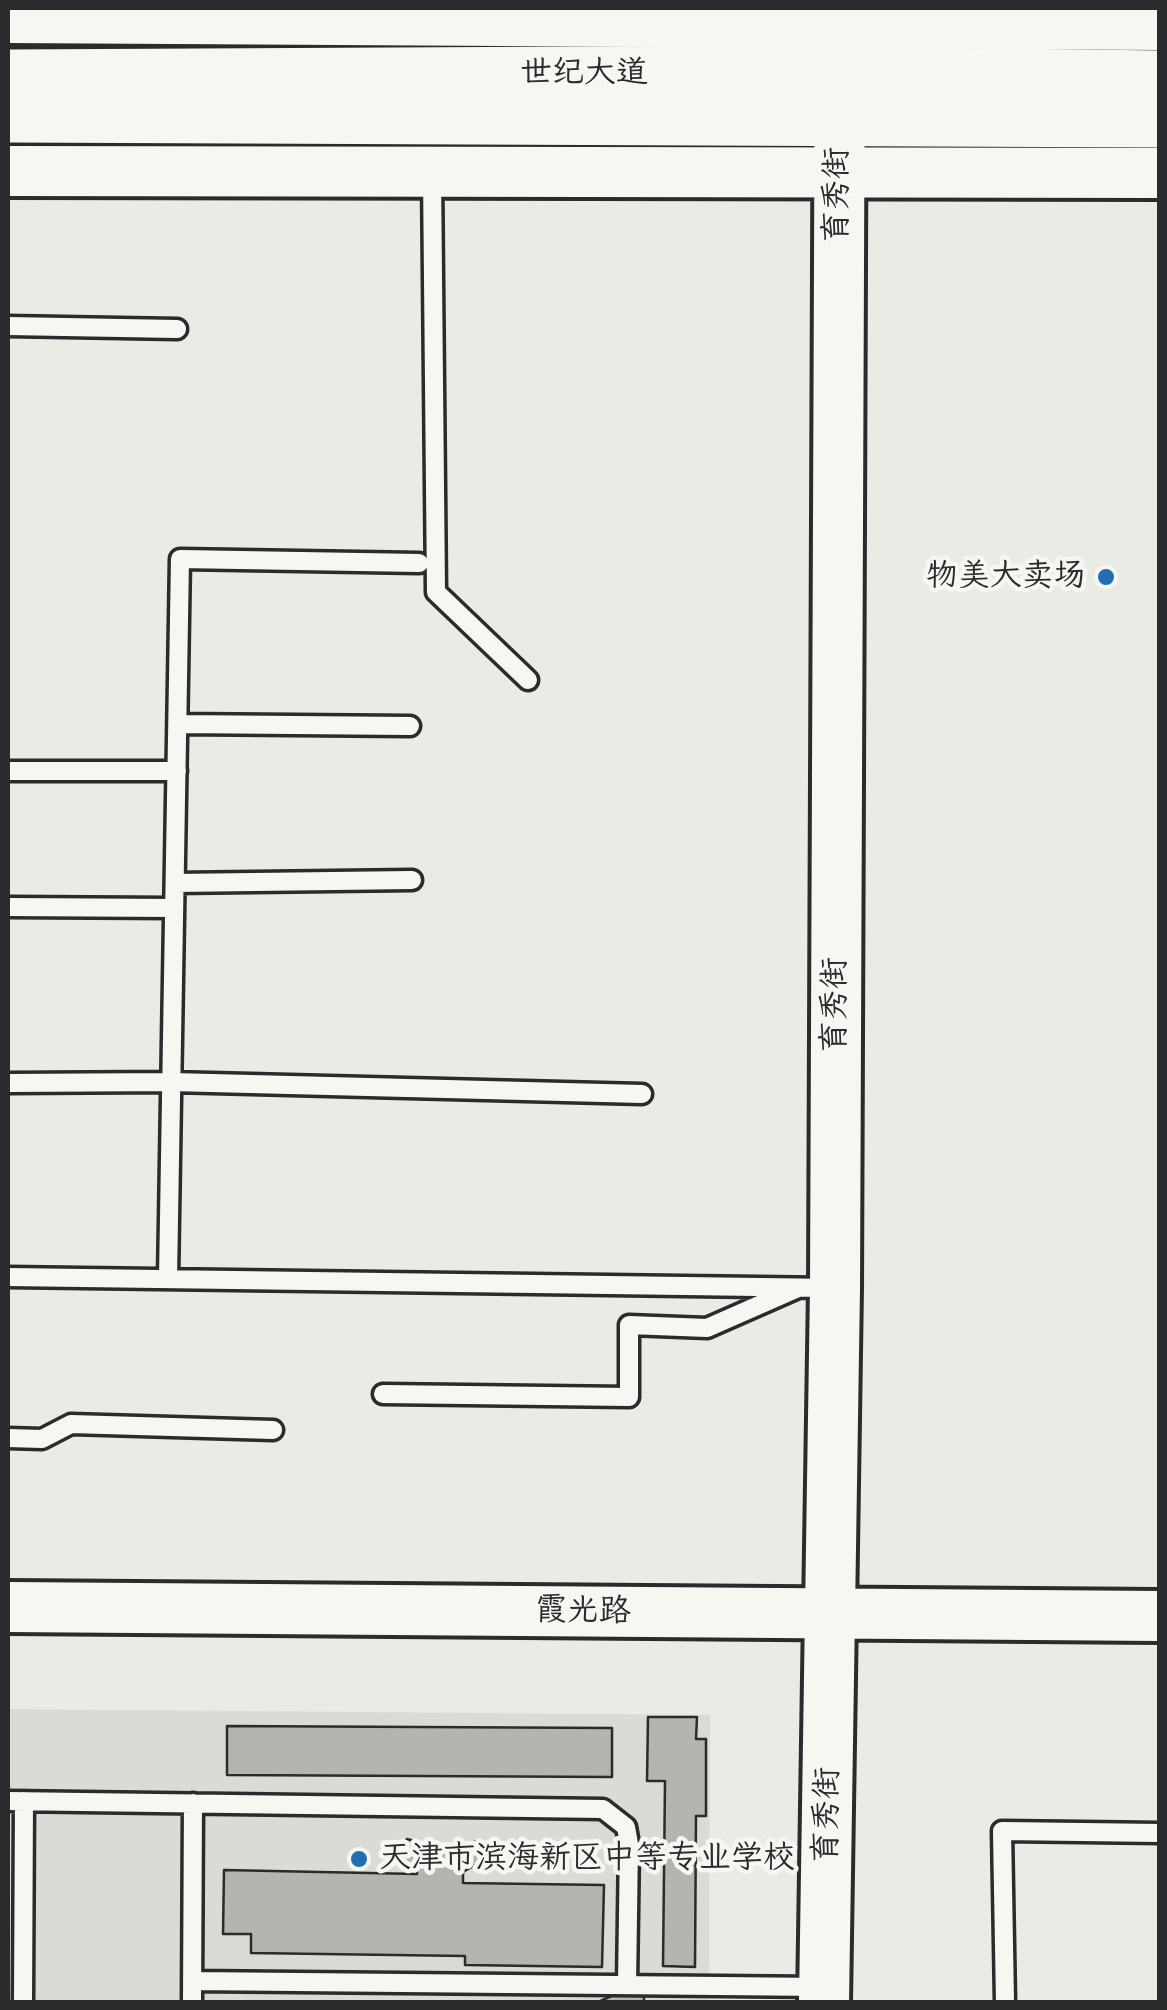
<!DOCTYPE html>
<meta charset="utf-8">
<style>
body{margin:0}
#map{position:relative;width:1167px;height:2010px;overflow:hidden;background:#eaeae6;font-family:"Balsamiq Sans",sans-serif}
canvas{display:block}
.frame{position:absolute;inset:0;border:10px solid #2b2b2b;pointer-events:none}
</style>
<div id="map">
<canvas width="1167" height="2010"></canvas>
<div class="frame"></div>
</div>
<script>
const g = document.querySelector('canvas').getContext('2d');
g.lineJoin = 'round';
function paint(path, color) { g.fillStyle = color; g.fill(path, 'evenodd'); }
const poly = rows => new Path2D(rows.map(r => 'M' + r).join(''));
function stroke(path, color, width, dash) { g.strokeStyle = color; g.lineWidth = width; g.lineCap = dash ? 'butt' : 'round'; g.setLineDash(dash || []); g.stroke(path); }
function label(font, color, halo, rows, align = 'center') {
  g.font = font + ' "Balsamiq Sans","LXGW WenKai TC",sans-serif'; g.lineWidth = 9; g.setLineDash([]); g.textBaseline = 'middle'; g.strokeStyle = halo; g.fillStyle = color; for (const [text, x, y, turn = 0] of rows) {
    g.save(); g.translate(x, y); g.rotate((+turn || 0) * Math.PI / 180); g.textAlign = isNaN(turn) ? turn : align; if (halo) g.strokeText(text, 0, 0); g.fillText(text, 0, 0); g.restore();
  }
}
paint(poly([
 [8,1709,710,1715,709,2002,8,2002]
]), '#dadad6');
const building = poly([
 [648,1717,697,1717,696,1739,706,1739,706,1816,696,1816,695,1967,663,1966,665,1781,647,1781,648,1717],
 [227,1726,612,1728,612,1777,227,1775,227,1726],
 [407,1839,442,1848,479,1841,489,1857,463,1872,463,1883,604,1885,602,1967,465,1965,465,1956,251,1953,251,1934,223,1934,224,1870,417,1874,417,1868,396,1857,407,1839],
 [616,1994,644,1995,644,2002,598,2002,616,1994]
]);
paint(building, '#b4b4b1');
stroke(building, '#2b2b2b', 2.5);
const lane = poly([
 [432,173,436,592,528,680],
 [8,326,177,329],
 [178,724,410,726],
 [8,771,177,771],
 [175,883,412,880],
 [8,907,174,908],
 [8,1083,172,1082,642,1094],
 [8,1277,834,1288],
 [168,1278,180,559,419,563],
 [383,1394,629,1397,629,1325,707,1328,798,1288],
 [8,1438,42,1439,71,1424,273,1430],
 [8,1801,603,1809,626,1827,629,1844,627,1985],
 [192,1981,824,1987],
 [23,2002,24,1801],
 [192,2002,193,1803],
 [1005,2002,1002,1831,1160,1833]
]);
const secondary = poly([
 [8,18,1160,25],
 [8,171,1160,173],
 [8,1607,1160,1616],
 [824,2002,835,1288,840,8]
]);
const primary = poly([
 [8,77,773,73,1160,78],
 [8,115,1160,120]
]);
stroke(lane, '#2b2b2b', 25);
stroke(secondary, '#2b2b2b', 58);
stroke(primary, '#2b2b2b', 62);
stroke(lane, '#f6f6f2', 18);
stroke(secondary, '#f6f6f2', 50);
stroke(primary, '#f6f6f2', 55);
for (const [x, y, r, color] of [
 [1106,577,10,"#1f6fb2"],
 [359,1859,10,"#1f6fb2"]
]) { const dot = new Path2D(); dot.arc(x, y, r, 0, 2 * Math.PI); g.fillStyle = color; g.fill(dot); stroke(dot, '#f6f6f2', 4); }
label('32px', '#2b2b2b', '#f6f6f2', [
 ["世纪大道",584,74],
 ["育秀街",838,195,-90],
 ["育秀街",836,1005,-90],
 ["霞光路",583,1612,1],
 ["育秀街",828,1815,-89]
]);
label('32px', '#2b2b2b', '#f6f6f2', [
 ["物美大卖场",1086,577],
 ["天津市滨海新区中等专业学校",379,1859,"left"]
], 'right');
</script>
